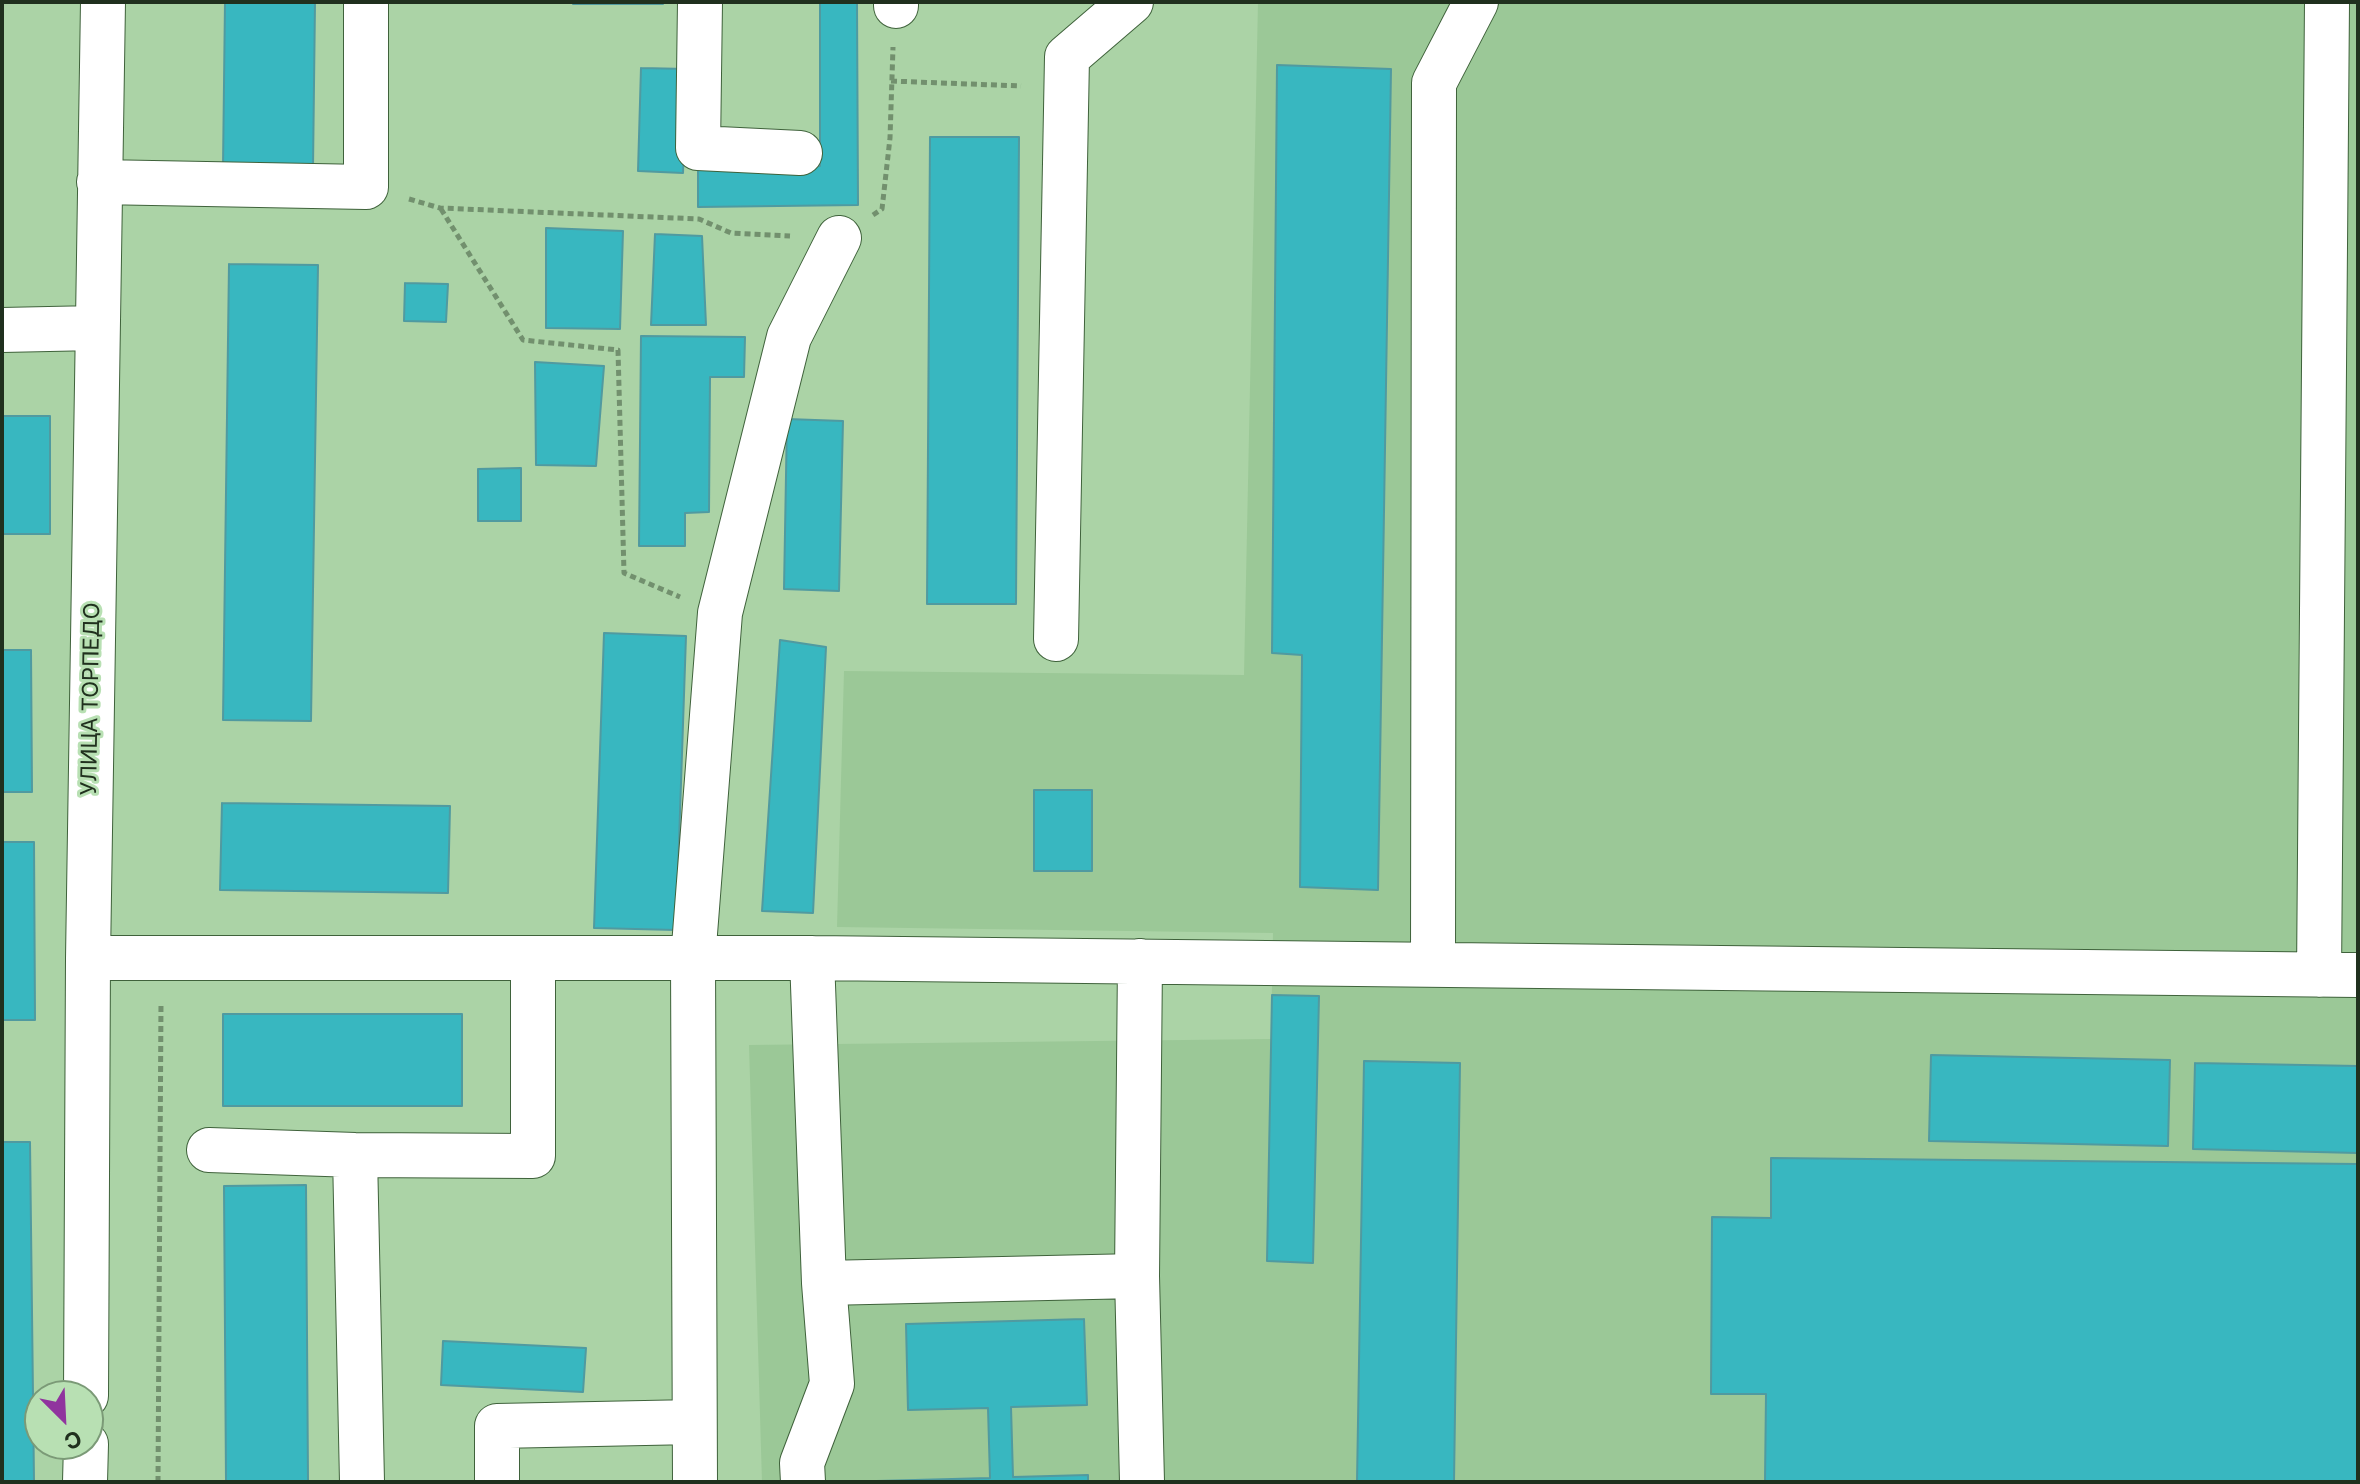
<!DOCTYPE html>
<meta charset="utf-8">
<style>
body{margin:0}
#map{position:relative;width:2360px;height:1484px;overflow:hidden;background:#abd3a6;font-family:Inter,sans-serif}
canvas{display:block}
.frame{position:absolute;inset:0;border:4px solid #20301e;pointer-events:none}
.north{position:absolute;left:24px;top:1380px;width:80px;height:80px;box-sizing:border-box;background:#b8e0b3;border:2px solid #7b9a77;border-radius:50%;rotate:156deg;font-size:22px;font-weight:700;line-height:32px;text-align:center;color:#20301e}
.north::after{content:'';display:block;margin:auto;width:28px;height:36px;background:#90349e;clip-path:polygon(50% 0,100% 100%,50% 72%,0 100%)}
</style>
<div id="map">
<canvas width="2360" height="1484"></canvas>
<div class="frame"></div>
<div class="north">С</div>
</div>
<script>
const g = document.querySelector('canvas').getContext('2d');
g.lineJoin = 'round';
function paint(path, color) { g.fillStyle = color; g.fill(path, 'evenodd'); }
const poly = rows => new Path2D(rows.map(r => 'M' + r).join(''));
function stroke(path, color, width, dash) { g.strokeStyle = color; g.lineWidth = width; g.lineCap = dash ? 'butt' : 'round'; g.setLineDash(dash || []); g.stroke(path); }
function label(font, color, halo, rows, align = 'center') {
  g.font = font + ' Inter,sans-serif'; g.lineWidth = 6; g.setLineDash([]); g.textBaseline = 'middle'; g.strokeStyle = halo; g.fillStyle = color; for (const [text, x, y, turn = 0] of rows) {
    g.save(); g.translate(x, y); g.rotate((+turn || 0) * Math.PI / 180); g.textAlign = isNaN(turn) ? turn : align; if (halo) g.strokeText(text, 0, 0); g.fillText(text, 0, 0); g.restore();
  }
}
paint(poly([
 [1258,2,2358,2,2358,1482,762,1482,749,1045,1271,1039,1273,933,837,927,844,671,1244,675]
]), '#9bc897');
const building = poly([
 [225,2,315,2,313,168,223,167,225,2],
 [573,2,663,2,663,4,573,4,573,2],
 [820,2,857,2,858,205,698,207,698,167,820,166,820,2],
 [1277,65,1391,69,1378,890,1300,887,1302,655,1272,653,1277,65],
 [641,68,687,69,683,173,638,171,641,68],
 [930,137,1019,137,1016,604,927,604,930,137],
 [546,228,623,231,620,329,546,328,546,228],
 [655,234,702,236,706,325,651,325,655,234],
 [229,264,318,265,311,721,223,720,229,264],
 [405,283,448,284,446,322,404,321,405,283],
 [641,336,745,337,744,377,710,377,709,512,685,513,685,546,639,546,641,336],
 [535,362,604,366,596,466,536,465,535,362],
 [2,416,50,416,50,534,2,534,2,416],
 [787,419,843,421,839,591,784,589,787,419],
 [521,468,521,521,478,521,478,469,521,468],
 [604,633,686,636,676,930,594,928,604,633],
 [780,640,826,647,813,913,762,911,780,640],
 [2,650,31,650,32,792,2,792,2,650],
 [1034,790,1092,790,1092,871,1034,871,1034,790],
 [222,803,450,806,448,893,220,890,222,803],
 [2,842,34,842,35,1020,2,1020,2,842],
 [1272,995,1319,996,1313,1263,1267,1261,1272,995],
 [223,1014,462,1014,462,1106,223,1106,223,1014],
 [1931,1055,2170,1060,2168,1146,1929,1141,1931,1055],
 [1364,1061,1460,1063,1454,1482,1357,1482,1364,1061],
 [2195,1063,2358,1066,2358,1153,2193,1149,2195,1063],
 [2,1142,30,1142,34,1482,2,1482,2,1142],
 [1771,1158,2358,1164,2358,1482,1765,1482,1766,1394,1711,1394,1712,1217,1771,1218,1771,1158],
 [306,1185,308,1482,226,1482,224,1186,306,1185],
 [1084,1319,1087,1405,1011,1407,1013,1477,1088,1475,1088,1482,839,1482,990,1478,988,1408,908,1410,906,1324,1084,1319],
 [443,1341,586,1348,583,1392,441,1385,443,1341]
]);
paint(building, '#38b7c0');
stroke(building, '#509aa0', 2);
const minor = poly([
 [700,2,698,148,800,153],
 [896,6,896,2],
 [99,182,366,187,366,2],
 [2,330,96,328],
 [1056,639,1067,57,1131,2],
 [88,958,812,958,2358,975],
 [1140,961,1137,1276,1142,1482],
 [1433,963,1434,83,1476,2],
 [2319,975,2327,2],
 [209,1150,355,1155,533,1156,533,959],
 [355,1155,362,1482],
 [824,1283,1137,1276],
 [86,1396,88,958,103,2],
 [85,1482,86,1444],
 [497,1482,497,1426,694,1422],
 [695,1482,693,959,720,613,789,337,839,238],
 [803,1482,802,1463,832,1384,824,1283,812,958]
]);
stroke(minor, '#3f623b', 46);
stroke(poly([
 [891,81,1021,86],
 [409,199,440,208,699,219,731,233,790,236],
 [441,209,523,340,618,350,624,573,680,597],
 [873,215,882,209,890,138,893,47],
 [158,1482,161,1003]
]), '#72906e', 5, [6, 4]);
stroke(minor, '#fff', 44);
label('22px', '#20301e', '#b8e0b3', [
 ["УЛИЦА ТОРПЕДО",91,699,-89]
]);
</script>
